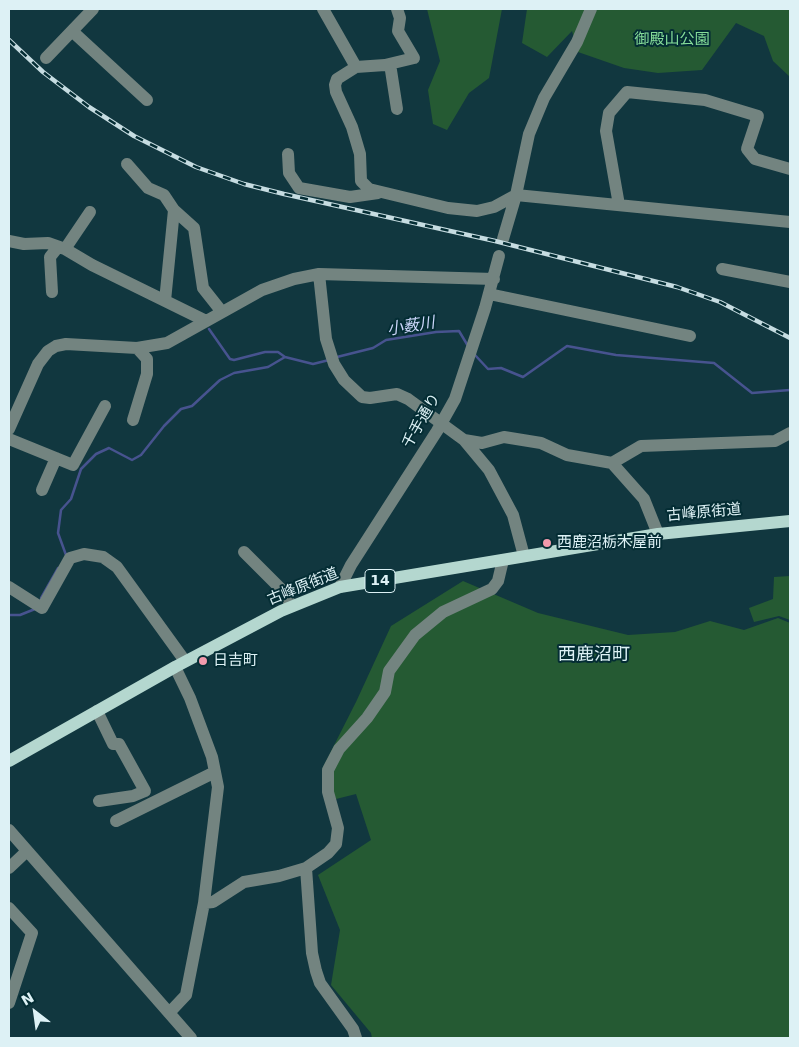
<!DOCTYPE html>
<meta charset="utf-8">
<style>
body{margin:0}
#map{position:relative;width:799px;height:1047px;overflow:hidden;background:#11373f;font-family:"DejaVu Sans",sans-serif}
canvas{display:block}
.frame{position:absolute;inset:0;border:10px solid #ddf1f5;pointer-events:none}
.north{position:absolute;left:10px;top:987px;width:50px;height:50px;-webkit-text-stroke:4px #042d34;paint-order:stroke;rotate:330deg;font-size:14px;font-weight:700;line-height:20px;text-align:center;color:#ddf1f5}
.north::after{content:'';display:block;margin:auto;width:18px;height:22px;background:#ddf1f5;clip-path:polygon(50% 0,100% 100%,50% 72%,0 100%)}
</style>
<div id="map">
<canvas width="799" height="1047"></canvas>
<div class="frame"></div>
<div class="north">N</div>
</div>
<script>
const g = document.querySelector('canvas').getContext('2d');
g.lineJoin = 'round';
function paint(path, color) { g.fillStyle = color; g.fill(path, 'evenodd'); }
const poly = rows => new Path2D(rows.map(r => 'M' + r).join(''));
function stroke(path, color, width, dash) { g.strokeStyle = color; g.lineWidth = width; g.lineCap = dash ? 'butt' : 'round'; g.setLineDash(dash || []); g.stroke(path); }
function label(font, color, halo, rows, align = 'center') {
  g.font = font + ' "DejaVu Sans","Noto Sans JP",sans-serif'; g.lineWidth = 4; g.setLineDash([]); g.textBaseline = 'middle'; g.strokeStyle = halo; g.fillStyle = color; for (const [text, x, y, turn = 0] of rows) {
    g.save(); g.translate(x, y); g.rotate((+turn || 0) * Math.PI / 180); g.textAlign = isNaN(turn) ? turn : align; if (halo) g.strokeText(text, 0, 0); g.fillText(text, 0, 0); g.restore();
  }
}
paint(poly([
 [427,9,502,9,489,78,469,93,447,130,433,124,428,90,440,61],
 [527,9,790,9,790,77,773,61,764,36,736,23,702,70,658,73,624,68,578,52,572,31,547,57,522,43],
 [790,576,790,620,779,616,754,622,749,608,773,599,774,577],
 [463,581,538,613,628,635,675,632,710,621,744,630,778,618,790,623,790,1038,372,1038,371,1033,331,985,340,930,318,875,371,840,356,794,336,799,322,769,356,702,391,626]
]), '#255a33');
stroke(poly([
 [209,329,230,359,234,360,265,352,278,352,285,357,313,364,329,360],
 [475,355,488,369,501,368,523,377,567,346,616,355,714,363,752,393,790,390],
 [337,357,373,348,386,340,436,332,459,331,468,346],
 [66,555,58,533,61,510,71,499,81,469,96,454,109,448,132,460,141,455,164,426,181,409,192,406,220,380,234,373,268,367,285,357],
 [41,598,58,568],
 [9,615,20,615,35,609]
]), '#47538f', 2.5);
stroke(poly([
 [323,9,356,67],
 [397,9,400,18,398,31,414,58,385,65,356,67,337,79,335,85,336,92,352,127,360,154,361,181,369,189,448,208,477,211,494,207,516,195,790,222],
 [72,31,147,100],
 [46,58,93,9],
 [390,64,397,109],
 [288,154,289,173,299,188,350,197,378,193],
 [127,164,148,188,164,195,174,210],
 [619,205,606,131,609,113,627,92,705,100,758,116,747,149,755,159,790,169],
 [503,239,516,195,529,134,544,98,577,42,591,9],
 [9,241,24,244,48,243,65,249,92,265,206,321],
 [65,249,90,212],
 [722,269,790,282],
 [319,274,326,339,334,364,344,380,362,397,370,398,397,394,408,399,464,440,489,470,513,515,524,556],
 [52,292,50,257,58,247],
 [489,294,690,336],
 [165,301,174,210,194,228,203,288,222,312],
 [133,420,147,374,147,359,137,348],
 [9,429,38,364,48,351,56,346,66,344,137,348,167,343,262,290,294,279,319,274,494,279],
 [9,439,73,465,105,406],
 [464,440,482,443,504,437,541,443,567,455,612,463,644,499,658,534],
 [612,463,641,446,775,441,790,433],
 [42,490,56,458],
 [244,552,281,589,292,606],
 [9,587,42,608,70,558,84,554,103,557,117,567,185,661],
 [340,587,351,565,437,431,455,399,485,308,499,256],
 [97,711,113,744,119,744,145,791,133,796,99,801],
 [116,821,215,772],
 [9,830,191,1038],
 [9,868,27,851],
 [306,868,312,953,316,971,320,983,353,1029,356,1038],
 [204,903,213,902,244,882,279,876,306,868,328,853,336,844,338,828,328,792,328,770,339,749,367,718,385,692,389,671,415,635,443,612,492,589,498,581,503,560],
 [9,1003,32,933,9,908],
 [169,1013,186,995,204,903,218,787,212,757,190,698,175,667]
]), '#738480', 12);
stroke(poly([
 [9,761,175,667,281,611,340,587,658,534,790,521]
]), '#b4d7cf', 12);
const rail = poly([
 [9,40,43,72,89,107,134,136,196,167,244,184,284,194,495,241,677,287,720,302,790,338]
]);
stroke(rail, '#c6dce1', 4.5);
stroke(rail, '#042d34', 2.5, [8]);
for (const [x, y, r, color] of [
 [547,543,5,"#f29aac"],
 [203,661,5,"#f29aac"]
]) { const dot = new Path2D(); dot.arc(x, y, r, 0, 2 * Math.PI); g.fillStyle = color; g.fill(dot); stroke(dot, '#042d34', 2); }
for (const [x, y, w] of [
 [380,581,30]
]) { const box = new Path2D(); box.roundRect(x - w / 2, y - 11.5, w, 23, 4); g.fillStyle = '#042d34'; g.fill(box); stroke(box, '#ddf1f5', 1); }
label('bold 14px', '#ddf1f5', null, [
 ["14",380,581]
]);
label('15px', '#86dd99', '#042d34', [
 ["御殿山公園",672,40]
]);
label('15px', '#ddf1f5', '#042d34', [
 ["千手通り",422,421,-60],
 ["古峰原街道",704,513,-5],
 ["古峰原街道",303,587,-22]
]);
label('15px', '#ddf1f5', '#042d34', [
 ["西鹿沼栃木屋前",557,543],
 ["日吉町",213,661]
], 'left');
label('italic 16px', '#cdd7fb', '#042d34', [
 ["小薮川",411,327,-9]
]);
label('18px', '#ddf1f5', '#042d34', [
 ["西鹿沼町",594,655]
]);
</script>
